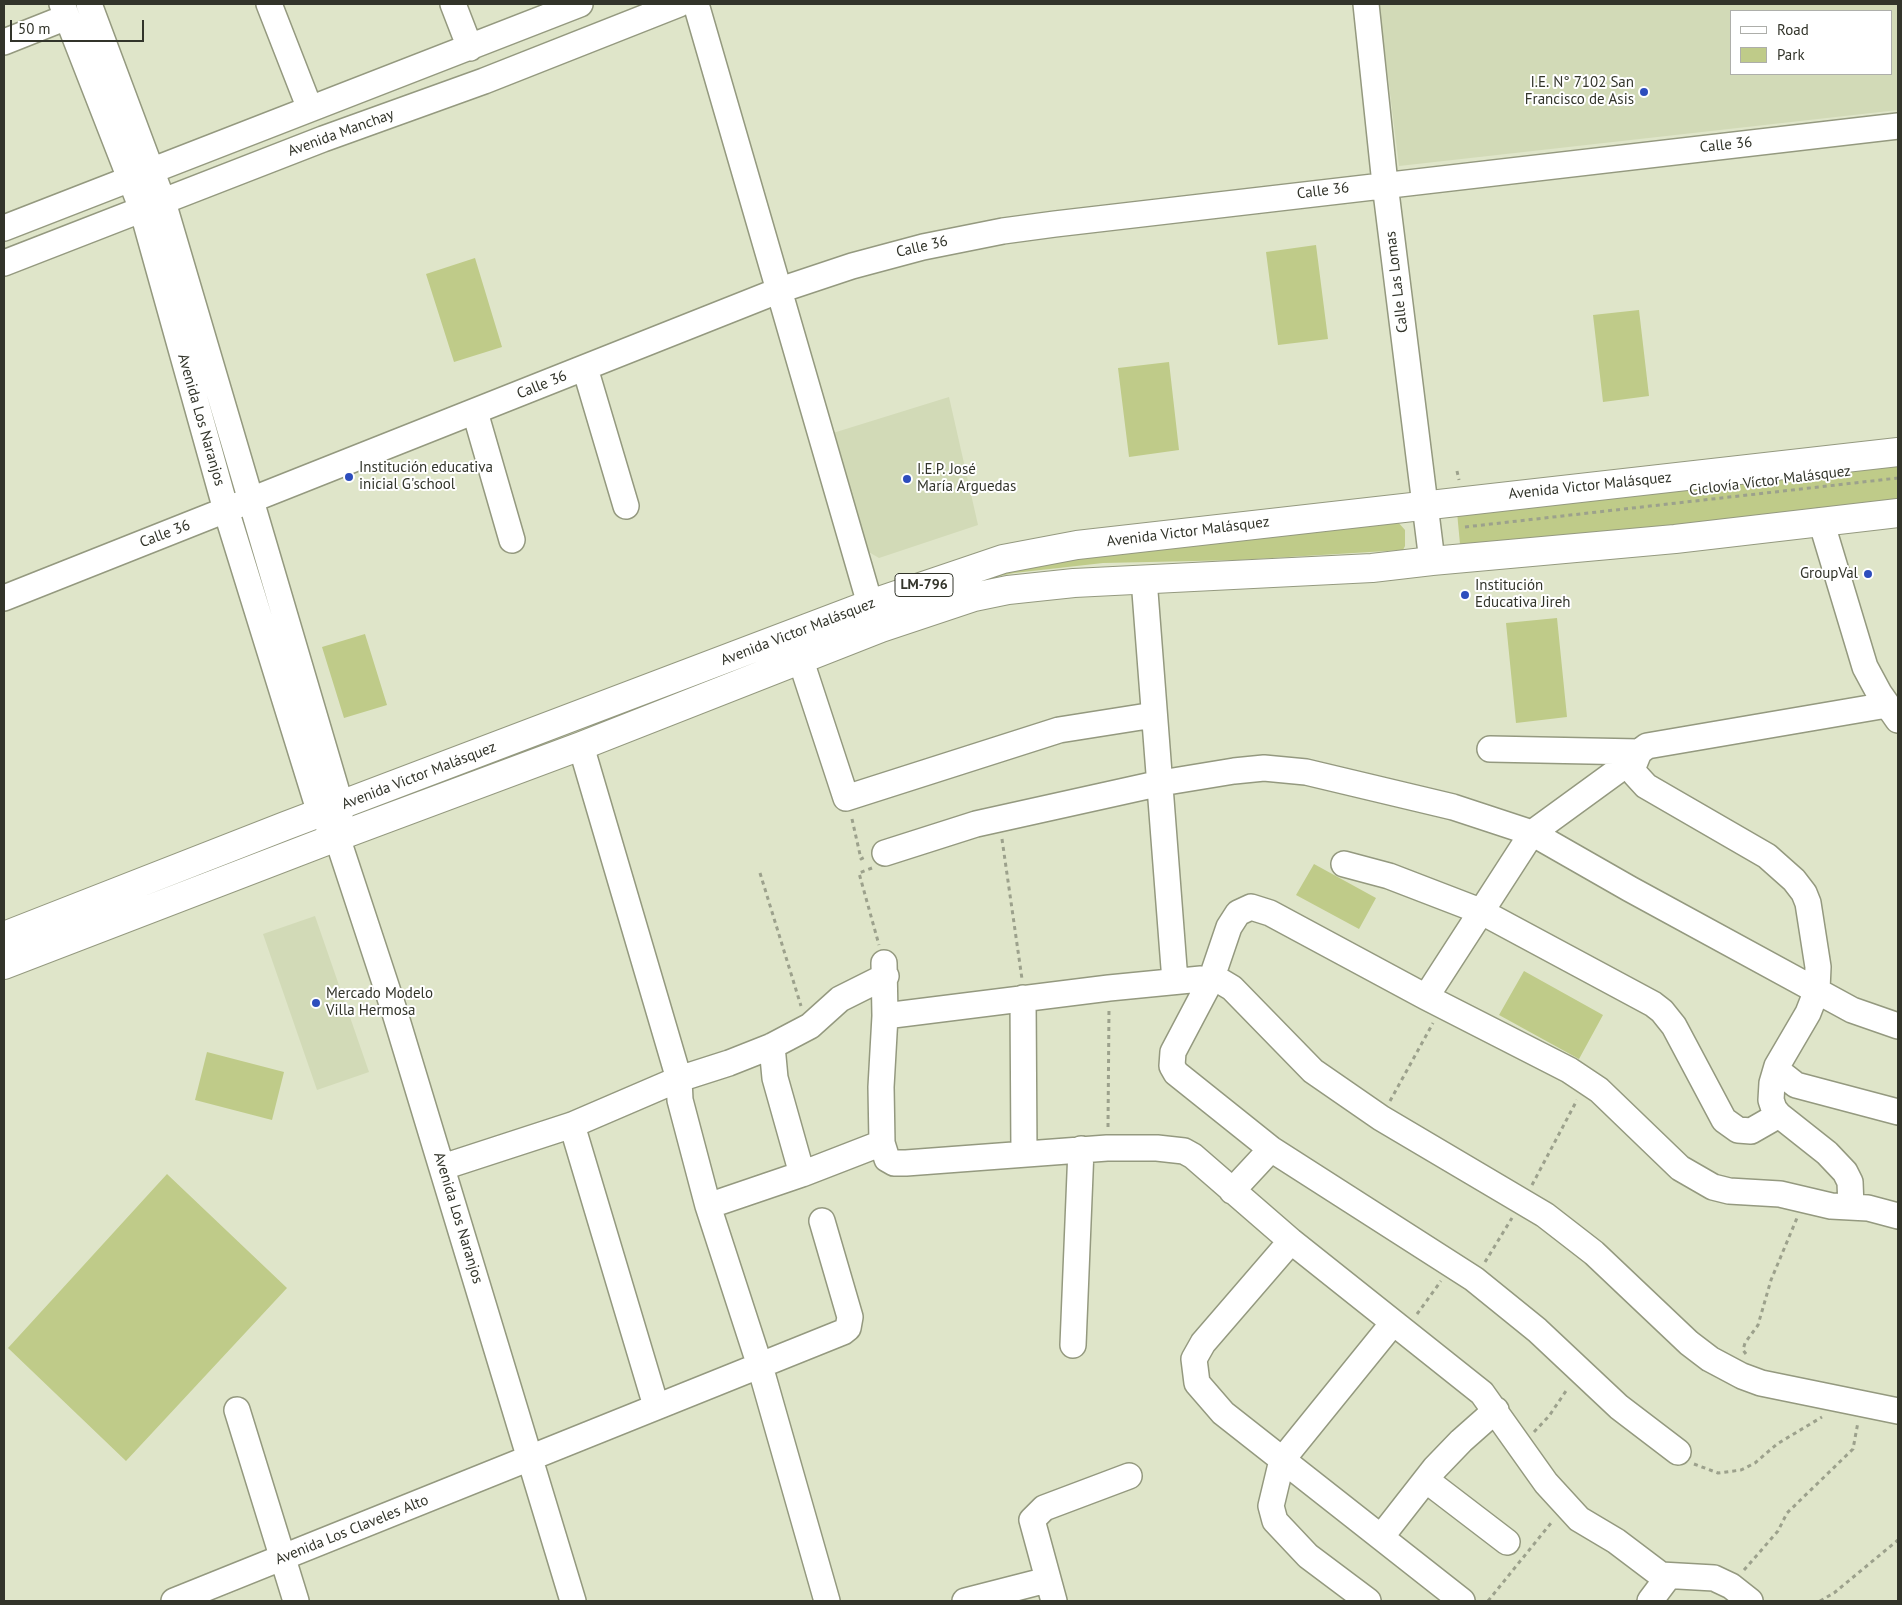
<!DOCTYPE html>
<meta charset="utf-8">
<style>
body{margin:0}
#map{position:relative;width:1902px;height:1605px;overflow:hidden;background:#dfe5c9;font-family:"PT Sans",sans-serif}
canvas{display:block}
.frame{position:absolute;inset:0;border:5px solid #32342a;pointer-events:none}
.legend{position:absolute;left:1730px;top:10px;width:162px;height:65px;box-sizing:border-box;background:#fff;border:1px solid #adaeaa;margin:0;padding:6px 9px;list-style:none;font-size:15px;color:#32342a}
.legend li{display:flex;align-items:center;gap:10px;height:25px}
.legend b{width:25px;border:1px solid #adaeaa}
.scale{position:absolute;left:10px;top:20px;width:134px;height:22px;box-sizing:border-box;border:2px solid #32342a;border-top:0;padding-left:6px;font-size:15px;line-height:18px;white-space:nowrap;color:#32342a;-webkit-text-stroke:4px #fff;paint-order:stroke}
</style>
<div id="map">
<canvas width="1902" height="1605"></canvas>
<div class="frame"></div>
<ul class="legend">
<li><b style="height:6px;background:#fff"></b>Road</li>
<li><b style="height:14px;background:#bfcb89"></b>Park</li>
</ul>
<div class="scale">50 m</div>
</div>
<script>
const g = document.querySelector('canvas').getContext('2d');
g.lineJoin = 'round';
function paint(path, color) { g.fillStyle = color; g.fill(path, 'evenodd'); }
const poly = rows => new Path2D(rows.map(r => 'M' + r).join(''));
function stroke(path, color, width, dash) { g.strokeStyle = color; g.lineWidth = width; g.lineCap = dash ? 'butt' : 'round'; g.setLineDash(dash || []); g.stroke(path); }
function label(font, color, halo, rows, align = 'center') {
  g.font = font + ' "PT Sans",sans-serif'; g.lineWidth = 4; g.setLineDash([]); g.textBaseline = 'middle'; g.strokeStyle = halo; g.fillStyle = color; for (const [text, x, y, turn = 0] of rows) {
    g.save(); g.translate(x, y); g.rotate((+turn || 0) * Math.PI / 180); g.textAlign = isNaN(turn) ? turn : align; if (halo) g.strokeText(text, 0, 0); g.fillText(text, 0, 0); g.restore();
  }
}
paint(poly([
 [1379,4,1898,4,1898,110,1399,166],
 [1731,11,1891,11,1891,74,1731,74],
 [949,397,978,525,879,558,867,551,833,433],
 [315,916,369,1072,317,1090,263,934]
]), '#d2dab7');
paint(poly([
 [1316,245,1328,339,1278,345,1266,252],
 [475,258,502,347,454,362,426,274],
 [1639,310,1649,396,1603,402,1593,315],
 [1169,362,1179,450,1129,457,1118,368],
 [1898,464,1898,502,1729,522,1460,544,1457,512],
 [1397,521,1405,530,1405,546,1403,550,1239,560,1103,563,1014,573,962,584,1013,565],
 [1557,618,1567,717,1516,723,1506,623],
 [365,634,387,705,344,718,322,647],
 [1314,864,1376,898,1359,929,1296,895],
 [1524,971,1603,1015,1579,1059,1499,1015],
 [207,1052,284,1072,272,1120,195,1100],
 [167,1174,287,1288,126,1461,8,1348]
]), '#bfcb89');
const minor = poly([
 [62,4,142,209,226,510,320,813,337,837,394,1010,573,1601],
 [89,4,163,202,341,806,339,824],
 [269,4,310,109],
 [453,4,470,48],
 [696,4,870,604],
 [1366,4,1385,184,1432,561],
 [4,42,67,17],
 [4,228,580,4],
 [4,263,323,139,484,81,679,4],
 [585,368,626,506],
 [475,412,512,540],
 [1821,521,1865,667,1879,693,1898,720],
 [1144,579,1175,981],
 [4,598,780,290,852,266,923,247,1003,231,1055,224,1898,126],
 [801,661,846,798,1059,730,1154,715],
 [581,746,679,1079,680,1100,708,1206,760,1366,827,1601],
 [1490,749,1639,752],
 [885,853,976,824,1161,783,1234,771,1264,768,1306,772,1453,807,1532,833,1630,889,1852,1010,1898,1026],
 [1344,864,1389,876,1480,911,1653,1004,1662,1011,1674,1026,1724,1120,1738,1130,1751,1131,1779,1115],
 [884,963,885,1016,881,1087,882,1143,887,1159,894,1163,906,1163,1107,1148,1157,1148,1184,1151,1193,1156,1291,1241,1482,1393,1546,1483,1579,1519,1616,1541,1661,1575,1714,1578,1731,1586,1750,1601],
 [1426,997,1532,833,1635,758],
 [1023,998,1024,1153],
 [885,1016,1109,988,1201,979,1222,982,1232,988,1313,1071,1381,1118,1545,1215,1594,1253,1689,1343,1710,1359,1742,1376,1761,1383,1898,1411],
 [772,1046,775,1078,802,1174],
 [1777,1066,1782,1074,1796,1085,1898,1112],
 [572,1125,656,1406],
 [443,1167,572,1125,679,1079,729,1063,772,1046,810,1026,840,999,886,976],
 [1232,1191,1271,1149],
 [708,1206,802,1174,882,1143],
 [1851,1207,1850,1182,1845,1172,1827,1153,1779,1115,1774,1109,1771,1100,1772,1083,1777,1066,1808,1013,1817,990,1818,967,1808,903,1804,893,1794,880,1767,856,1646,786,1635,774,1633,767,1639,752,1647,746,1887,705],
 [1291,1241,1203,1343,1194,1359,1197,1383,1223,1413,1462,1601],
 [1073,1345,1081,1149],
 [237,1410,296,1601],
 [1678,1452,1619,1407,1537,1330,1474,1279,1271,1149,1176,1073,1172,1066,1173,1052,1211,980,1229,927,1238,913,1251,907,1270,913,1426,997,1569,1070,1599,1090,1680,1168,1713,1187,1729,1191,1780,1194,1831,1206,1868,1208,1898,1216],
 [1426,1480,1507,1542],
 [1381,1537,1435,1468,1461,1441,1496,1410],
 [174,1601,843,1332,848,1328,850,1317,822,1221],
 [965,1601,1047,1580],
 [1054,1601,1032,1520,1044,1508,1129,1476],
 [1368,1601,1308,1556,1275,1521,1271,1506,1282,1460,1393,1323],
 [1650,1601,1668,1577]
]);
const major = poly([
 [4,936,285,826,870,604,1003,559,1077,545,1898,452],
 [4,965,337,837,581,746,881,628,974,597,1008,590,1074,583,1372,568,1432,561,1675,539,1898,513]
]);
stroke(minor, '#94997f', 28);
stroke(major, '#94997f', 30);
stroke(poly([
 [1457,471,1459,480],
 [1465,527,1898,478],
 [852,819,861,859,867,856],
 [1002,839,1022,979],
 [872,868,859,873,879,945],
 [760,873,801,1006],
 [1390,1101,1433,1023],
 [1108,1127,1109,1008],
 [1532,1185,1577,1100],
 [1485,1262,1512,1218],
 [1417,1314,1441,1281],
 [1746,1354,1743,1350,1745,1343,1758,1325,1771,1280,1797,1218],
 [1534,1432,1549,1416,1568,1388],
 [1694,1464,1718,1473,1741,1470,1755,1463,1777,1444,1822,1417],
 [1744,1570,1778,1531,1787,1513,1853,1449,1858,1422],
 [1488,1601,1551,1523,1554,1523],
 [1820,1601,1834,1593,1898,1540]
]), '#9ca18c', 3, [4, 4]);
stroke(minor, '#fff', 25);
stroke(major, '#fff', 28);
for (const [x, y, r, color] of [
 [1644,92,5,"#2d4dbd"],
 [349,477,5,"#2d4dbd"],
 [907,479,5,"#2d4dbd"],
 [1868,574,5,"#2d4dbd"],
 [1465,595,5,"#2d4dbd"],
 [316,1003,5,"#2d4dbd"]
]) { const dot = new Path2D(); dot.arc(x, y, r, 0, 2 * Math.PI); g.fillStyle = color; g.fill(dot); stroke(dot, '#fff', 2); }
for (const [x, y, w] of [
 [924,585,58]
]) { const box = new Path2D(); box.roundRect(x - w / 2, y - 11.5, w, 23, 4); g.fillStyle = '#fff'; g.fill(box); stroke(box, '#32342a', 1); }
label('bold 14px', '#32342a', null, [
 ["LM-796",924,585]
]);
label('15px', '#32342a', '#fff', [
 ["I.E. N° 7102 San",1634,83,"right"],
 ["Francisco de Asis",1634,100,"right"],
 ["Institución educativa",359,468],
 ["inicial G'school",359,485],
 ["I.E.P. José",917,470],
 ["María Arguedas",917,487],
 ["GroupVal",1858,574,"right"],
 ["Institución",1475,586],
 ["Educativa Jireh",1475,603],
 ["Mercado Modelo",326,994],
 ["Villa Hermosa",326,1011]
], 'left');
label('15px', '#32342a', '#fff', [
 ["Avenida Manchay",341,133,-20],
 ["Calle 36",1726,145,-6],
 ["Calle 36",1323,191,-7],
 ["Calle 36",922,247,-13],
 ["Calle Las Lomas",1397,282,-97],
 ["Calle 36",542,385,-22],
 ["Avenida Los Naranjos",201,420,74],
 ["Ciclovía Víctor Malásquez",1770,481,-7],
 ["Avenida Victor Malásquez",1590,486,-6],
 ["Avenida Victor Malásquez",1188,532,-7],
 ["Calle 36",165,534,-21],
 ["Avenida Victor Malásquez",798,632,-21],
 ["Avenida Victor Malásquez",419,776,-21],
 ["Avenida Los Naranjos",458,1218,73],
 ["Avenida Los Claveles Alto",352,1530,-22]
]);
</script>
